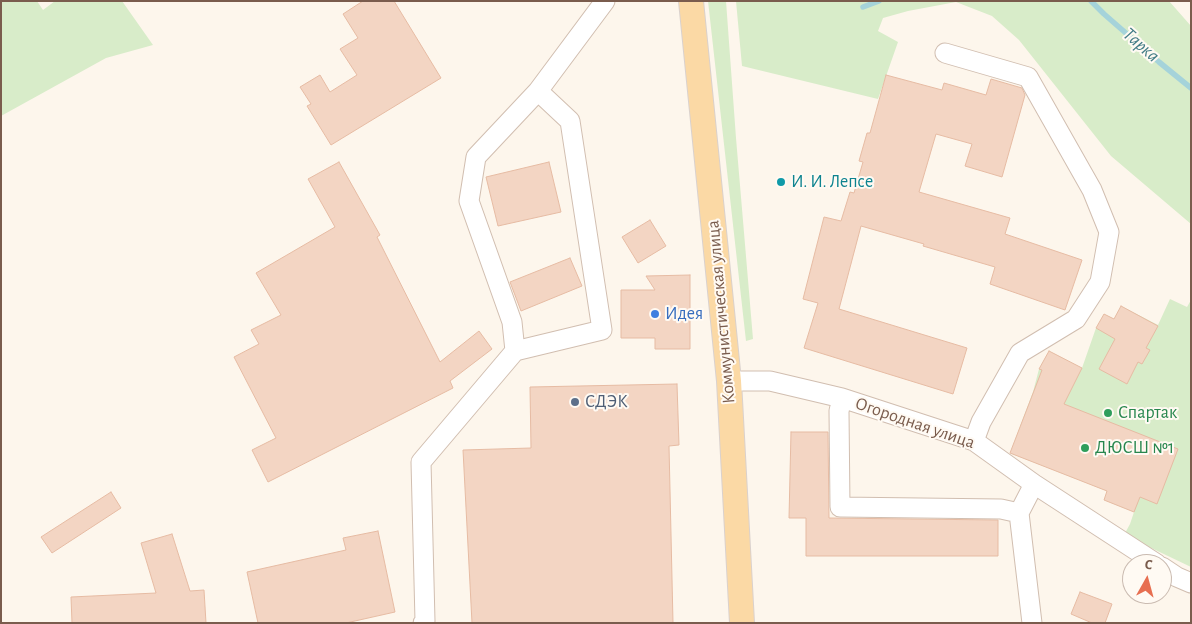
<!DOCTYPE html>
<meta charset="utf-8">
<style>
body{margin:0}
#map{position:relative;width:1192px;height:624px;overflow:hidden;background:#fdf6ec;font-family:"Alegreya Sans",sans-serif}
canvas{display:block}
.frame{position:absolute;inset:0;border:2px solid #7a5c4d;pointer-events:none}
.north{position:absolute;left:1122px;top:554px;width:50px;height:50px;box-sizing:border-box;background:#fffaf3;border:1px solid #cabbb1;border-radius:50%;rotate:7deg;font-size:14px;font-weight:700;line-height:20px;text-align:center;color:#7a5c4d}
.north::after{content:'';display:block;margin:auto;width:18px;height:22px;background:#e76f51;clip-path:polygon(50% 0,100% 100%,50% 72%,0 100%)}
</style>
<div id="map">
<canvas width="1192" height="624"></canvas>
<div class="frame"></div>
<div class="north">С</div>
</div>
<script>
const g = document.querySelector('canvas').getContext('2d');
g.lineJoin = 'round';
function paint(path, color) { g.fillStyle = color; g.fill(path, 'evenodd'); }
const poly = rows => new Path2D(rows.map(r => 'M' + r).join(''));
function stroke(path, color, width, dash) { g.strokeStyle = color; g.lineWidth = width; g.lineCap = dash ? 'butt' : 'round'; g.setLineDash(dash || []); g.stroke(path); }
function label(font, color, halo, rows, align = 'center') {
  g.font = font + ' "Alegreya Sans",sans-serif'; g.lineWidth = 4; g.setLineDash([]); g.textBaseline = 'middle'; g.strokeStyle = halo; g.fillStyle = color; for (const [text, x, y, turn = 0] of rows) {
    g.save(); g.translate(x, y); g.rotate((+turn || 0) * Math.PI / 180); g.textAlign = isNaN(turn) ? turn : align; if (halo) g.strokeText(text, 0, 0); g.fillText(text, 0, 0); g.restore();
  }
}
paint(poly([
 [1,1,37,1,43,10,55,1,122,1,153,45,106,58,1,116],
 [708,1,726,1,736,138,753,339,746,341],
 [736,1,1169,1,1191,26,1191,224,1111,156,1019,40,992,16,956,2,908,11,883,18,878,31,898,42,878,99,742,66],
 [1170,299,1187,307,1191,300,1191,567,1124,535,1130,524,1134,512,1104,500,1107,491,1010,453,1033,392,1039,369,1049,351,1082,368,1096,328,1104,314,1114,319,1121,306,1158,325]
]), '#d8ecc9');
stroke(poly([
 [1091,1,1104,14,1159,62,1191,88],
 [863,7,879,1]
]), '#a5d3da', 5.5);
const building = poly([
 [363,1,394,1,441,78,331,145,307,106,311,104,300,87,320,75,330,92,357,75,340,49,358,38,343,14,363,1],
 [886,75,942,90,944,83,986,95,991,79,1022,88,1025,95,1002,177,965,166,972,144,936,134,919,192,1010,218,1005,234,1082,260,1065,310,990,284,995,267,923,246,924,244,861,226,839,309,967,348,953,394,804,348,818,303,803,299,824,217,841,221,850,192,854,193,863,162,859,161,867,133,870,133,886,75],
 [339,162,380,235,377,237,440,362,479,331,492,349,450,381,453,388,268,482,252,450,276,438,234,357,259,344,251,330,281,315,256,273,335,227,308,179,339,162],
 [549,162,561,212,498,226,486,177,549,162],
 [650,220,666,246,638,263,622,237,650,220],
 [570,258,582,286,521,311,510,282,570,258],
 [690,275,690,349,655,349,655,338,621,338,621,290,655,290,646,276,690,275],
 [1121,306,1158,326,1146,348,1150,350,1142,364,1138,362,1127,384,1099,369,1115,339,1096,328,1104,314,1114,319,1121,306],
 [1049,351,1082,368,1064,404,1178,449,1157,504,1140,497,1134,512,1104,500,1107,491,1010,453,1042,370,1039,369,1049,351],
 [677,384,679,445,669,446,673,623,472,623,463,450,531,448,530,387,677,384],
 [791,432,828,432,829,518,998,520,998,556,806,556,806,518,789,518,791,432],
 [111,492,121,508,52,553,41,537,111,492],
 [378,531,395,612,346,623,258,623,247,572,346,550,343,538,378,531],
 [172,534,190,591,204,590,206,623,72,623,71,597,156,593,141,543,172,534],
 [1080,592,1112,604,1105,623,1092,623,1071,614,1080,592]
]);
paint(building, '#f3d5c3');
stroke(building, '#e6bba3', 1);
const minor = poly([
 [945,53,1028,77,1092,190,1109,232,1100,282,1076,319,1020,353,981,422,974,441],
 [515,351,602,330,570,121,538,91],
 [729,381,770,381,842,398,974,441,1034,484,1157,564],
 [842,398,839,411,840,507,1001,509,1019,513],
 [1162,567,1177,577,1191,583],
 [423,623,425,621,421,462,515,351,512,322,469,201,476,157,538,91,605,1],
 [1032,623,1019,513,1034,484]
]);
const major = poly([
 [691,1,729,381,742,623]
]);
stroke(minor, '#d1beb0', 21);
stroke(major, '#dad1cd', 26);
stroke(minor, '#fff', 19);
stroke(major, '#fbd9a5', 24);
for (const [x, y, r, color] of [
 [781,182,5,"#0f9aa8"],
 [655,314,5,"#3f7fe0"],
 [575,402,5,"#5c6f8a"],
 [1108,413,5,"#2e9e5b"],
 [1085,448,5,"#2e9e5b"]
]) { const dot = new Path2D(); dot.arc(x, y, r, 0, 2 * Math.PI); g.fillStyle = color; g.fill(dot); stroke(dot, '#fffaf3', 2); }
label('18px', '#0d838f', '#fffaf3', [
 ["И. И. Лепсе",791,182]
], 'left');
label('18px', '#7a5c4d', '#fffaf3', [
 ["Коммунистическая улица",721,312,-95],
 ["Огородная улица",915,423,19]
]);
label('18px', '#366cbe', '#fffaf3', [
 ["Идея",665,314]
], 'left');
label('18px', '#4e5e75', '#fffaf3', [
 ["СДЭК",585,402]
], 'left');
label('18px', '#27864d', '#fffaf3', [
 ["Спартак",1118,413],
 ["ДЮСШ №1",1095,448]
], 'left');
label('italic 19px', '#437c86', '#fffaf3', [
 ["Тарка",1141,45,41]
]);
</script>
